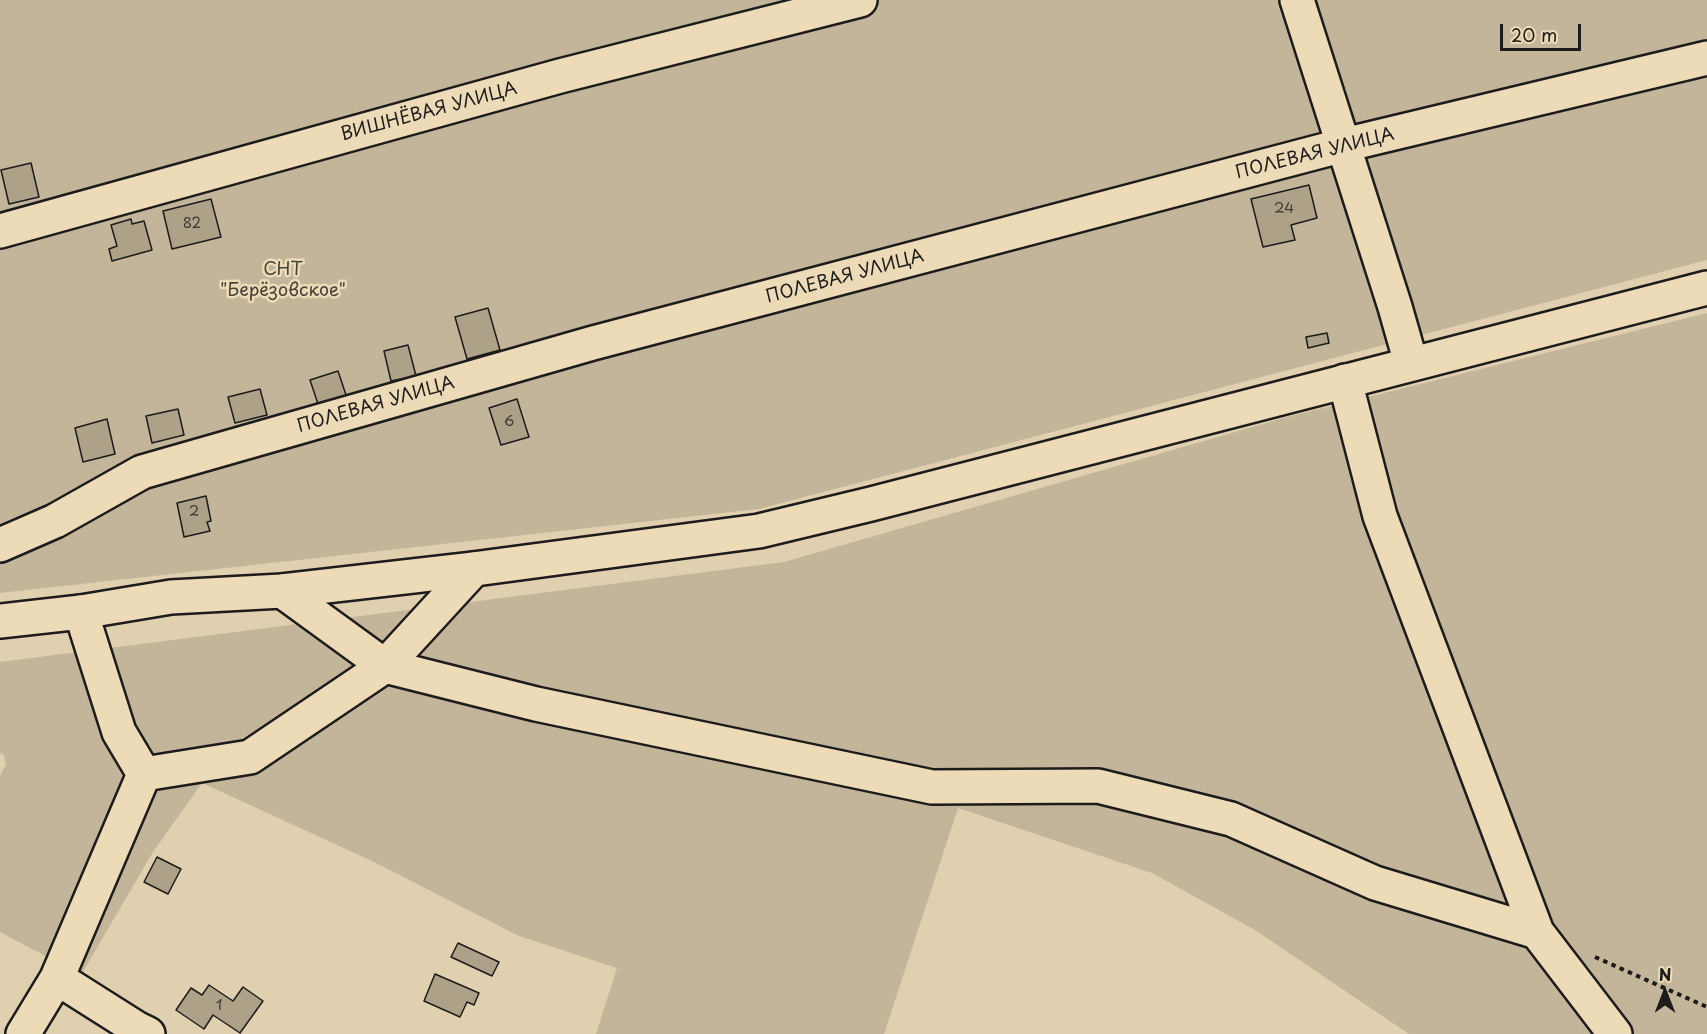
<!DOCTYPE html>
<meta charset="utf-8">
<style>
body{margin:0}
#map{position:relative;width:1707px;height:1034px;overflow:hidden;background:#e0d0af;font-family:"Playpen Sans",sans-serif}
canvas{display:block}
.north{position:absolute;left:1635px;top:962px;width:60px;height:60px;-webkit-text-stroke:4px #eddbb8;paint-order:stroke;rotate:0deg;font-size:16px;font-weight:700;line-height:24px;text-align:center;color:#1c1c1c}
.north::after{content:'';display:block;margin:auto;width:21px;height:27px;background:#1c1c1c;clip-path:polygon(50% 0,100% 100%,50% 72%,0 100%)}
.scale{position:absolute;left:1500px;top:24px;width:81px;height:27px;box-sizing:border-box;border:3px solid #1c1c1c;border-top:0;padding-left:8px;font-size:18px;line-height:21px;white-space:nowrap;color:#1c1c1c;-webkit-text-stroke:4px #eddbb8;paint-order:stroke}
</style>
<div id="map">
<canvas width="1707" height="1034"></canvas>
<div class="north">N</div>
<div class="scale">20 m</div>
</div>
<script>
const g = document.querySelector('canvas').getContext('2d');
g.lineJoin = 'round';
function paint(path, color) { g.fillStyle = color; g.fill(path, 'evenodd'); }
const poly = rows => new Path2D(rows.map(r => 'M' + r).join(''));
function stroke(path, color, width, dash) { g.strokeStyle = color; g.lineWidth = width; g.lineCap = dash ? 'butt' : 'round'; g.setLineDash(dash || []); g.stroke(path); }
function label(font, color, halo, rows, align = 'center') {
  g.font = font + ' "Playpen Sans",sans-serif'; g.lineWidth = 5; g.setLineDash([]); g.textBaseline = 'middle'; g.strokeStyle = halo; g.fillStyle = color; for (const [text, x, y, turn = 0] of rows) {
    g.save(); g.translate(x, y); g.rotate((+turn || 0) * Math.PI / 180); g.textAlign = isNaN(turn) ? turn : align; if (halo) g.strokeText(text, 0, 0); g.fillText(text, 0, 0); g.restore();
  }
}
paint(poly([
 [0,0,1707,0,1707,260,759,509,0,593],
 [1707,313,1707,1034,1409,1034,1255,930,1152,873,958,808,884,1034,596,1034,617,968,519,936,372,861,202,783,153,852,81,975,0,932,0,776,6,764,4,755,0,753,0,662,784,562,1287,417]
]), '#c3b599');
const building = poly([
 [31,163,39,197,9,204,1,170,31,163],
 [1309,185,1317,218,1291,225,1295,240,1263,247,1251,199,1309,185],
 [211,199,221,237,172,249,163,211,211,199],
 [131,219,132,224,144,221,152,250,112,261,109,249,117,246,111,225,131,219],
 [488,308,500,350,467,359,455,317,488,308],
 [1327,333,1329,343,1308,348,1306,337,1327,333],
 [408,345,416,376,391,381,384,351,408,345],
 [338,371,347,398,319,407,310,380,338,371],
 [260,389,267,415,235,423,228,397,260,389],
 [517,399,529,437,501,445,489,408,517,399],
 [178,409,184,435,152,443,146,416,178,409],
 [107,419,115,454,83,462,75,428,107,419],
 [206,496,211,521,207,522,210,531,184,537,177,503,206,496],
 [157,857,181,869,168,894,144,882,157,857],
 [458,943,499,962,492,976,451,957,458,943],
 [435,974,479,993,474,1005,467,1002,460,1017,424,1001,435,974],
 [209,985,233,1001,243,987,263,1001,240,1033,213,1015,204,1029,176,1010,191,988,202,995,209,985]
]);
paint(building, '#ada188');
stroke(building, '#1c1c1c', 1.5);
const minor = poly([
 [1297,0,1395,307,1411,363],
 [0,231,560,76,860,0],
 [1345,381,1380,516,1537,932,1615,1034],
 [0,545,55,521,142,472,593,343,1344,145,1707,58],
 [282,591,385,666,536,704,932,787,1098,786,1231,819,1375,883,1537,932],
 [81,612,119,732,144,774],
 [57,978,136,1028,148,1034],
 [23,1034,57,978,144,774,250,757,385,666,474,569]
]);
const tertiary = poly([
 [0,621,81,612,171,597,282,591,474,569,759,531,871,504,1707,288]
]);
stroke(minor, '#1c1c1c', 38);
stroke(tertiary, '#1c1c1c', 38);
stroke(poly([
 [1595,957,1707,1007]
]), '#1c1c1c', 4, [4.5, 4.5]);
stroke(minor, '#eddbb8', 33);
stroke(tertiary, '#eddbb8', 33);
label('15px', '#403d37', null, [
 ["24",1284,209],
 ["82",192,224],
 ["6",509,422],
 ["2",194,512],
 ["1",219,1006]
]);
label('18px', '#1c1c1c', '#eddbb8', [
 ["ВИШНЁВАЯ УЛИЦА",429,112,-15],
 ["ПОЛЕВАЯ УЛИЦА",1315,154,-14],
 ["ПОЛЕВАЯ УЛИЦА",845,277,-15],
 ["ПОЛЕВАЯ УЛИЦА",376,405,-16]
]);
label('18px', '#46423b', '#eddbb8', [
 ["СНТ",283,270],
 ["\"Берёзовское\"",283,291]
]);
</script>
